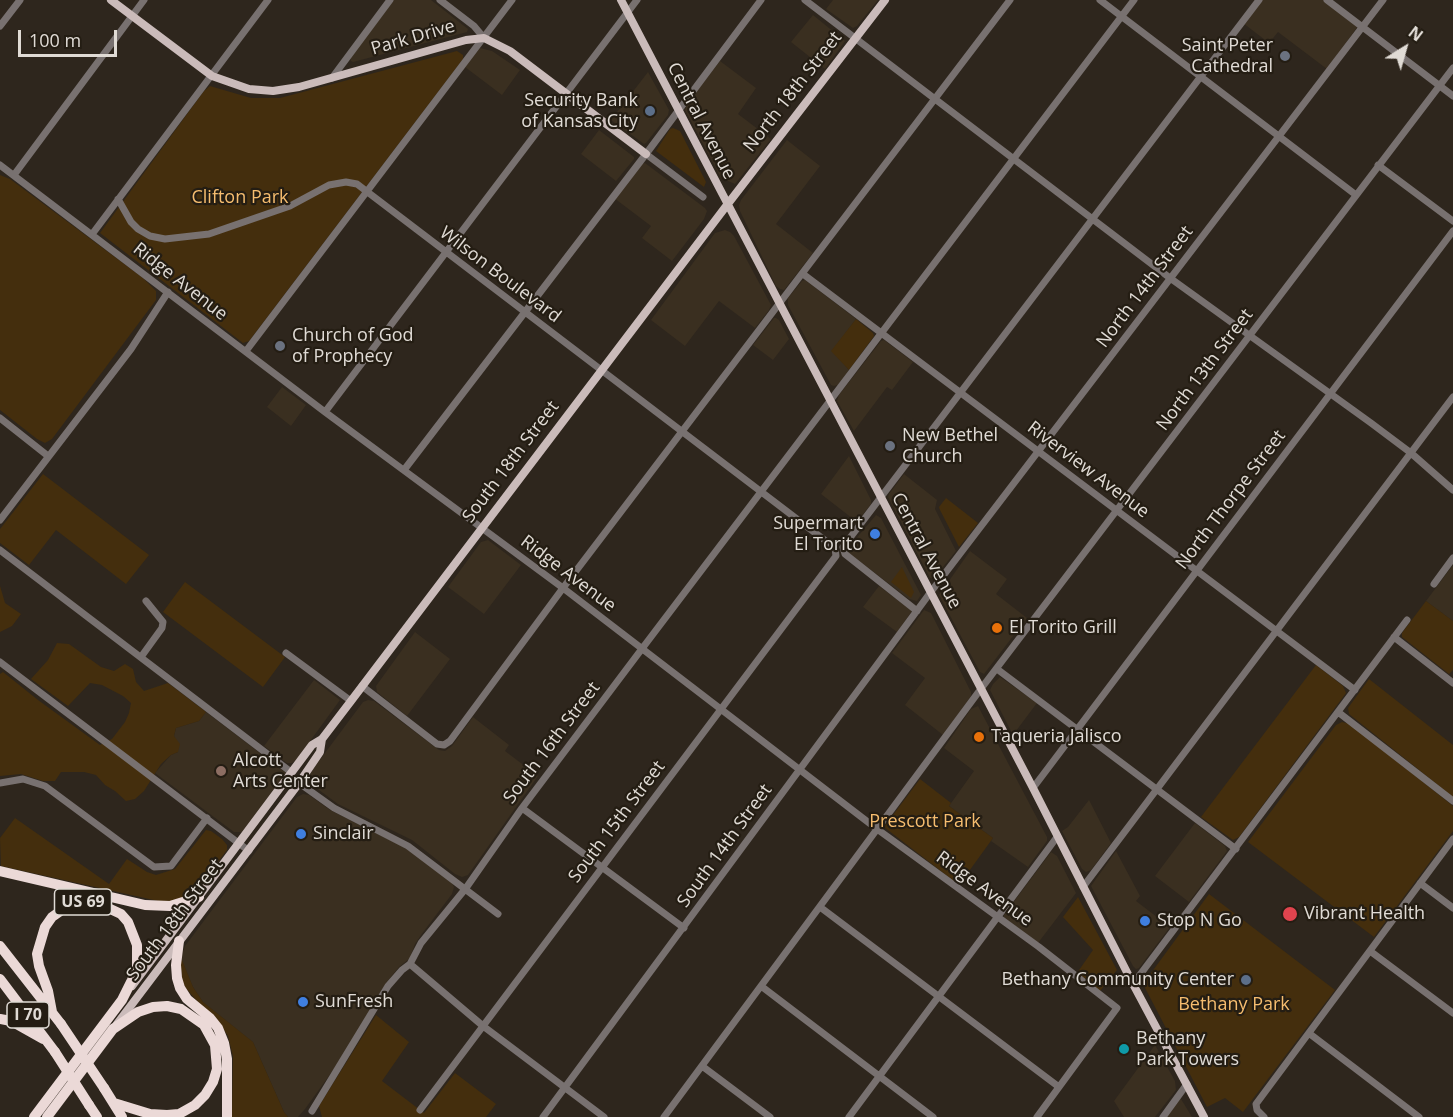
<!DOCTYPE html>
<style>
body{margin:0}
#map{position:relative;width:1453px;height:1117px;overflow:hidden;background:#2e261d;font-family:"Open Sans",sans-serif}
canvas{display:block}
.north{position:absolute;left:1375px;top:18px;width:60px;height:60px;-webkit-text-stroke:4px #241d13;paint-order:stroke;rotate:37deg;font-size:16px;font-weight:700;line-height:24px;text-align:center;color:#e0dbd5}
.north::after{content:'';display:block;margin:auto;width:21px;height:27px;background:#e0dbd5;clip-path:polygon(50% 0,100% 100%,50% 72%,0 100%)}
.scale{position:absolute;left:18px;top:30px;width:99px;height:27px;box-sizing:border-box;border:3px solid #e0dbd5;border-top:0;padding-left:8px;font-size:18px;line-height:21px;white-space:nowrap;color:#e0dbd5;-webkit-text-stroke:4px #241d13;paint-order:stroke}
</style>
<div id="map">
<canvas width="1453" height="1117"></canvas>
<div class="north">N</div>
<div class="scale">100 m</div>
</div>
<script>
const g = document.querySelector('canvas').getContext('2d');
g.lineJoin = 'round';
function paint(path, color) { g.fillStyle = color; g.fill(path, 'evenodd'); }
const poly = rows => new Path2D(rows.map(r => 'M' + r).join(''));
function stroke(path, color, width, dash) { g.strokeStyle = color; g.lineWidth = width; g.lineCap = dash ? 'butt' : 'round'; g.setLineDash(dash || []); g.stroke(path); }
function label(font, color, halo, rows, align = 'center') {
  g.font = font + ' "Open Sans",sans-serif'; g.lineWidth = 4.5; g.setLineDash([]); g.textBaseline = 'middle'; g.strokeStyle = halo; g.fillStyle = color; for (const [text, x, y, turn = 0] of rows) {
    g.save(); g.translate(x, y); g.rotate((+turn || 0) * Math.PI / 180); g.textAlign = isNaN(turn) ? turn : align; if (halo) g.strokeText(text, 0, 0); g.fillText(text, 0, 0); g.restore();
  }
}
paint(poly([
 [394,0,431,0,468,29,467,32,353,62,351,61,350,58],
 [833,0,878,0,857,26,853,28,826,9],
 [1261,0,1324,0,1358,26,1327,69,1278,32,1269,43,1243,23],
 [813,15,845,41,825,69,791,42],
 [480,48,492,51,520,70,502,95,465,67],
 [720,61,756,88,738,114,771,139,735,184,721,178,685,110,688,102],
 [648,72,669,110,668,115,646,143,644,144,611,120],
 [599,130,634,157,634,159,616,181,581,154],
 [787,140,820,166,776,224,813,253,784,290,780,289,776,286,740,211,739,205,741,200],
 [645,163,705,208,707,211,704,219,672,261,642,238,651,226,614,198,641,164],
 [725,230,730,232,734,236,771,305,769,310,755,328,719,301,685,346,651,320,715,233],
 [805,280,856,319,832,351,849,370,838,385,834,386,831,385,788,305,788,298,802,281],
 [774,318,776,318,779,320,789,339,773,360,753,345],
 [884,340,913,362,892,390,887,387,854,431,837,401,839,395,881,341],
 [282,387,306,405,291,426,267,407],
 [849,456,871,500,871,504,857,522,821,494],
 [904,474,937,500,935,509,956,551,934,578,930,578,888,497,889,494],
 [876,515,881,518,921,595,917,601,909,599,849,553,848,548],
 [488,540,521,565,484,614,448,587,481,542],
 [970,551,1007,579,996,594,1027,618,984,674,980,672,939,595],
 [1453,565,1453,621,1426,601],
 [879,586,912,611,897,632,863,607],
 [924,610,931,613,971,692,971,696,943,735,905,705,925,678,892,653],
 [415,632,450,659,407,716,377,692,376,686],
 [1000,677,1037,703,1013,735,990,690,993,684],
 [314,680,340,700,297,759,292,763,287,763,264,746],
 [368,700,374,701,439,750,445,751,452,746,473,717,509,745,505,751,538,776,468,875,462,877,455,874,412,840,338,804,319,790,311,782,310,775,313,769,363,702],
 [978,706,1047,837,1047,841,1028,867,991,841,993,838,949,806,974,771,944,748,971,709],
 [206,712,286,773,242,832,234,832,155,773,171,755,178,752,174,736,176,728,199,721],
 [303,794,309,795,330,810,406,848,451,881,454,887,452,894,421,935,415,944,410,958,399,967,386,983,339,1062,305,1109,298,1117,288,1117,284,1112,253,1042,203,1002,193,987,182,961,180,960,185,946,297,797],
 [1089,800,1111,843,1091,870,1086,872,1082,869,1062,831,1068,827],
 [1195,823,1225,846,1227,851,1189,902,1155,876],
 [1116,851,1140,896,1136,901,1170,927,1139,968,1136,969,1133,966,1091,886],
 [1051,852,1057,856,1076,893,1038,943,1004,918,1004,915],
 [1155,1045,1175,1081,1176,1090,1155,1117,1124,1117,1114,1101],
 [1181,1099,1192,1117,1166,1117,1178,1101]
]), '#3a2f20');
paint(poly([
 [457,51,463,55,463,59,249,341,243,343,100,233,204,91,210,86,251,98,280,98],
 [673,128,680,131,706,182,704,187,656,151,670,129],
 [0,175,10,179,143,278,156,291,156,300,52,439,45,443,37,439,0,410],
 [856,319,873,333,874,336,849,370,831,351],
 [43,474,149,555,126,584,56,530,29,565,0,543,0,529],
 [946,498,978,523,959,547,940,510,939,507],
 [902,567,914,592,911,598,891,582],
 [185,582,285,657,263,687,163,612],
 [0,586,5,603,21,614,12,626,0,632],
 [1426,601,1453,621,1453,670,1449,674,1402,637,1402,633],
 [57,643,69,644,101,667,114,671,125,664,133,669,136,682,144,691,168,683,206,712,199,721,176,728,174,736,180,744,178,752,171,755,161,764,144,791,135,799,126,801,115,791,105,785,96,775,84,772,61,772,55,781,43,781,21,774,0,776,0,674,3,672,38,700,100,745,112,739,125,722,129,713,131,703,123,696,102,685,90,683,68,706,31,679,48,660],
 [1316,665,1343,686,1346,693,1239,837,1233,840,1201,817],
 [1369,679,1453,745,1453,797,1349,714,1348,708],
 [1342,722,1350,724,1453,806,1453,831,1374,937,1248,842,1336,725],
 [920,779,951,803,949,806,993,838,959,885,884,827],
 [15,818,109,884,127,859,147,872,156,875,175,869,206,830,211,831,222,839,227,845,227,850,204,880,186,897,173,901,158,901,1,866,0,838],
 [1209,894,1335,990,1243,1112,1225,1098,1207,1107,1143,984],
 [1078,897,1117,970,1100,991,1077,973,1093,950,1063,917],
 [182,960,193,987,203,1002,253,1042,284,1112,288,1117,232,1117,233,1056,228,1036,216,1018,198,1002,183,985,180,961],
 [376,1015,409,1042,382,1081,424,1113,455,1073,496,1104,486,1117,322,1117,319,1106]
]), '#442e0d');
stroke(poly([
 [440,0,474,26,484,38],
 [805,0,1170,278,1371,423,1411,453,1453,490],
 [1100,0,1356,195],
 [1327,0,1453,96],
 [0,26,20,0],
 [332,78,390,0],
 [646,154,703,197],
 [0,165,325,412,563,588,877,829,1039,947,1117,1008,1037,1117],
 [1378,165,1453,221],
 [14,175,144,0],
 [118,199,131,222,138,229,150,236,165,239,209,234,290,206,329,185,346,182,357,184,835,548,836,556,420,1110],
 [93,233,268,0],
 [803,274,1355,690],
 [246,351,512,0],
 [325,412,637,0],
 [0,418,48,456],
 [404,470,646,154,761,0],
 [0,520,131,349,168,292],
 [0,550,291,772],
 [1434,584,1453,558],
 [917,611,845,554,843,547,1259,0],
 [1394,637,1453,683],
 [286,653,351,701],
 [141,657,162,628,163,622,146,601],
 [0,662,249,851],
 [997,669,1236,849],
 [362,686,437,744,444,745,450,741,563,588,1010,0],
 [1338,712,1453,801],
 [0,783,23,779,45,786,154,867,171,866,207,818],
 [299,783,334,808,408,846,498,914],
 [1033,788,1453,231],
 [522,808,684,928],
 [1420,883,1453,908],
 [1083,887,1453,397],
 [820,907,1059,1087],
 [1370,951,1453,1013],
 [410,964,483,1026,604,1117],
 [1133,984,1407,620],
 [761,986,933,1117],
 [1310,1034,1419,1117],
 [702,1066,770,1117],
 [312,1111,388,986,402,970,410,964,421,943,466,888,522,808,641,650,1134,0],
 [543,1117,930,593,1383,0],
 [664,1117,980,690,1453,68],
 [849,1117,1057,837],
 [1163,1117,1187,1084],
 [1264,1117,1257,1110,1256,1104,1453,839]
]), '#787170', 7);
stroke(poly([
 [111,0,212,76,249,89,273,91,299,87,466,40,484,38,510,51,646,154],
 [621,0,1033,788,1133,984,1204,1117],
 [132,986,312,745,322,739,351,701,727,205,885,0],
 [117,1024,299,783,320,752,322,739]
]), '#cabbba', 8);
stroke(poly([
 [0,871,145,905,170,906,199,897],
 [179,941,176,965,177,978,180,988,187,999,210,1018,218,1028,224,1043,227,1059,227,1117],
 [0,946,61,1024],
 [0,979,55,1052],
 [0,1019,11,1021,43,1039],
 [104,1088,122,1117],
 [89,1105,97,1117],
 [34,1117,122,1000,132,980,137,968,137,945,128,922,121,914,93,901,81,903,62,910,52,917,45,927,37,954,39,966,48,991,52,1012],
 [47,1117,113,1029,138,1012,153,1007,167,1006,181,1009,204,1025,215,1045,217,1069,213,1082,205,1095,195,1105,179,1114,167,1115,150,1114,114,1103]
]), '#ebd9d7', 10);
stroke(poly([
 [61,1024,104,1088],
 [55,1052,89,1105]
]), '#ebd9d7', 10);
for (const [x, y, r, color] of [
 [1285,56,6,"#6b7280"],
 [650,111,6,"#5c6f8a"],
 [280,346,6,"#6b7280"],
 [890,446,6,"#6b7280"],
 [875,534,6,"#3f7fe0"],
 [997,628,6,"#e8710a"],
 [979,737,6,"#e8710a"],
 [221,771,6,"#8d6e63"],
 [301,834,6,"#3f7fe0"],
 [1290,914,8,"#e0444e"],
 [1145,921,6,"#3f7fe0"],
 [1246,980,6,"#5c6f8a"],
 [303,1002,6,"#3f7fe0"],
 [1124,1049,6,"#0f9aa8"]
]) { const dot = new Path2D(); dot.arc(x, y, r, 0, 2 * Math.PI); g.fillStyle = color; g.fill(dot); stroke(dot, '#241d13', 2); }
for (const [x, y, w] of [
 [83,902,57],
 [28,1015,42]
]) { const box = new Path2D(); box.roundRect(x - w / 2, y - 13, w, 26, 4.5); g.fillStyle = '#241d13'; g.fill(box); stroke(box, '#e0dbd5', 1.5); }
label('bold 16px', '#e0dbd5', null, [
 ["US 69",83,902],
 ["I 70",28,1015]
]);
label('18px', '#e0dbd5', '#241d13', [
 ["Park Drive",413,38,-16],
 ["North 18th Street",793,92,-52],
 ["Central Avenue",701,121,63],
 ["Wilson Boulevard",500,275,37],
 ["Ridge Avenue",180,282,38],
 ["North 14th Street",1145,287,-53],
 ["North 13th Street",1205,370,-53],
 ["South 18th Street",511,462,-53],
 ["Riverview Avenue",1088,470,37],
 ["North Thorpe Street",1231,500,-53],
 ["Central Avenue",926,551,62],
 ["Ridge Avenue",568,574,37],
 ["South 16th Street",552,743,-53],
 ["South 15th Street",617,822,-53],
 ["South 14th Street",725,846,-54],
 ["Ridge Avenue",984,889,36],
 ["South 18th Street",175,920,-53]
]);
label('18px', '#e0dbd5', '#241d13', [
 ["Saint Peter",1273,46,"right"],
 ["Cathedral",1273,67,"right"],
 ["Security Bank",638,101,"right"],
 ["of Kansas City",638,122,"right"],
 ["Church of God",292,336],
 ["of Prophecy",292,357],
 ["New Bethel",902,436],
 ["Church",902,457],
 ["Supermart",863,524,"right"],
 ["El Torito",863,545,"right"],
 ["El Torito Grill",1009,628],
 ["Taqueria Jalisco",991,737],
 ["Alcott",233,761],
 ["Arts Center",233,782],
 ["Sinclair",313,834],
 ["Vibrant Health",1304,914],
 ["Stop N Go",1157,921],
 ["Bethany Community Center",1234,980,"right"],
 ["SunFresh",315,1002],
 ["Bethany",1136,1039],
 ["Park Towers",1136,1060]
], 'left');
label('18px', '#f6bd6f', '#241d13', [
 ["Clifton Park",240,198],
 ["Prescott Park",925,822],
 ["Bethany Park",1234,1005]
]);
</script>
